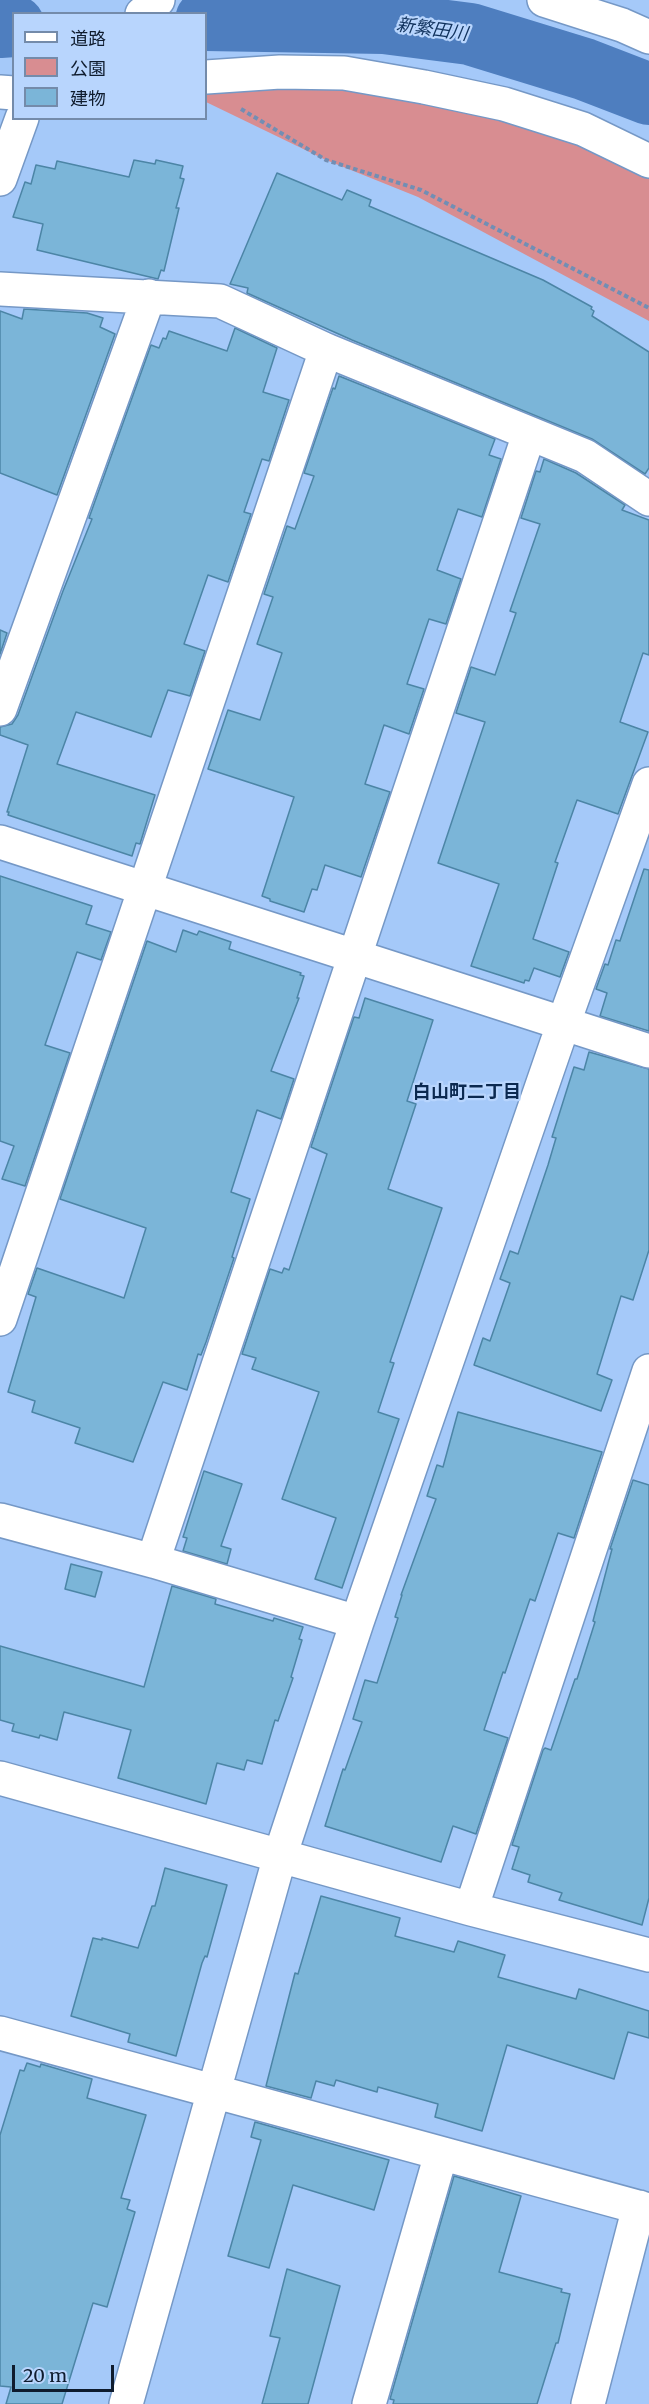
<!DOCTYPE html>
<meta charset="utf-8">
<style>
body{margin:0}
#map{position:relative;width:649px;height:2404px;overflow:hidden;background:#a5c9f9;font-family:Merriweather,"Noto Sans JP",serif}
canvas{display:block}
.legend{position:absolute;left:12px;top:12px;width:195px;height:108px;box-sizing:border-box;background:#b8d5fd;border:2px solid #748baa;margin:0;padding:8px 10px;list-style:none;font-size:18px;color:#0f1c2e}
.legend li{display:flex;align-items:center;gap:12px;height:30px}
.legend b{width:30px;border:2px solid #748baa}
.scale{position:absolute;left:12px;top:2365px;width:102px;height:27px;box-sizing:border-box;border:3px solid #0f1c2e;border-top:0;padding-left:8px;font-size:18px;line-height:21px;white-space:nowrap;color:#0f1c2e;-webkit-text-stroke:4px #b8d5fd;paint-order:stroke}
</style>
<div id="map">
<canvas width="649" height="2404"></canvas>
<ul class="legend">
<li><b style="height:8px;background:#fff"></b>道路</li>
<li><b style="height:16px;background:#d88d91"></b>公園</li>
<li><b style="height:16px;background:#7bb5d8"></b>建物</li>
</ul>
<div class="scale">20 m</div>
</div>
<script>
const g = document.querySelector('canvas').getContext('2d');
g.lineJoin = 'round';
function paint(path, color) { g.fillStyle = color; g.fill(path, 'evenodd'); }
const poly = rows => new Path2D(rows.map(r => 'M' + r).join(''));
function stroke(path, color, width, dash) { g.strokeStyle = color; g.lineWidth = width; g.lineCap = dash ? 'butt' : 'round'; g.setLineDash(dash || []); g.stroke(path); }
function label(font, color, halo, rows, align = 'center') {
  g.font = font + ' Merriweather,"Noto Sans JP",serif'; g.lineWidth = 4.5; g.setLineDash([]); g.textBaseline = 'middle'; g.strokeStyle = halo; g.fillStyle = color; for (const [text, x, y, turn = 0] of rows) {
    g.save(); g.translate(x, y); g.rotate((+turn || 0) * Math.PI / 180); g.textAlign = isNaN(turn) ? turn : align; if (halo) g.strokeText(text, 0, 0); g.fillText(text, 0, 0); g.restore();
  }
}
paint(poly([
 [315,82,413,94,577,138,649,176,649,321,418,197,326,160,206,102,206,94,230,88]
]), '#d88d91');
stroke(poly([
 [206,20,384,23,470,34,584,69,649,94],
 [0,27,14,26]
]), '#4e7ebf', 62);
const building = poly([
 [134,160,155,164,156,160,183,166,180,178,184,179,176,208,179,208,164,271,161,270,158,279,37,250,43,224,13,217,25,182,31,184,36,165,55,169,57,161,129,177,134,160],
 [277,173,342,200,347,190,371,200,369,206,543,280,592,307,591,309,594,311,592,316,649,352,649,468,645,474,592,439,352,340,247,293,248,288,230,284,277,173],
 [24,309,87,313,103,318,100,327,115,334,57,495,0,473,0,311,22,319,24,309],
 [235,328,277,348,263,392,289,400,269,461,262,459,244,512,251,514,228,582,208,575,184,644,205,651,190,696,168,690,151,737,76,712,57,764,155,795,140,844,136,843,132,856,8,815,9,812,7,812,28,745,0,735,0,727,12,724,18,715,63,591,92,519,89,518,151,345,159,348,163,338,166,339,169,331,227,351,235,328],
 [339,376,495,439,489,455,501,459,482,517,458,509,437,570,461,579,446,624,429,619,407,684,424,689,409,734,384,725,365,784,390,792,361,877,325,865,317,890,312,889,304,912,270,901,270,899,262,896,294,797,208,769,228,710,260,720,282,653,257,644,273,597,264,594,287,526,295,529,314,476,304,473,333,388,335,389,339,376],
 [544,459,576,473,625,505,622,510,649,520,649,655,643,653,620,722,648,732,618,814,577,800,555,862,558,863,533,939,569,952,560,977,534,968,529,981,525,980,524,983,471,966,499,884,438,863,485,722,456,713,471,667,495,675,516,613,510,611,540,524,521,518,536,471,540,472,544,459],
 [0,630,7,633,0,654,0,630],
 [644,869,649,870,649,1031,600,1016,607,993,596,989,605,964,608,965,616,940,620,941,644,869],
 [0,876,92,906,86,924,111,932,101,960,77,952,45,1045,70,1053,25,1186,2,1179,14,1146,0,1141,0,876],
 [183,930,197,935,199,931,231,942,229,949,301,973,300,975,304,976,297,998,299,998,271,1071,294,1079,281,1119,257,1110,231,1192,250,1199,232,1257,234,1258,206,1342,201,1355,198,1354,187,1390,163,1382,133,1462,75,1443,80,1428,32,1412,35,1401,8,1392,36,1297,28,1294,37,1268,124,1298,146,1228,60,1199,147,941,176,952,183,930],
 [365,998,433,1020,407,1101,416,1104,388,1189,442,1208,390,1362,394,1363,378,1412,399,1419,342,1588,315,1579,336,1518,282,1499,319,1392,252,1369,256,1358,242,1354,270,1269,282,1273,284,1268,289,1270,327,1154,311,1147,354,1017,359,1018,365,998],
 [589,1052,649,1069,649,1250,633,1300,621,1296,597,1374,612,1380,601,1411,474,1365,483,1338,490,1341,510,1283,500,1279,510,1251,518,1254,548,1165,556,1138,552,1137,574,1067,584,1070,589,1052],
 [458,1412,602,1452,574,1538,558,1533,535,1601,530,1599,505,1673,503,1672,484,1730,508,1738,476,1834,453,1826,441,1862,325,1826,343,1769,345,1770,362,1722,353,1719,365,1680,377,1683,398,1618,395,1617,402,1595,401,1595,436,1499,427,1496,437,1465,443,1467,458,1412],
 [204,1471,242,1484,221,1546,231,1549,227,1564,183,1551,187,1538,183,1537,204,1471],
 [633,1480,649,1485,649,1898,642,1925,559,1900,562,1893,528,1882,530,1875,512,1869,519,1847,512,1845,543,1750,545,1748,551,1750,575,1679,577,1679,595,1622,593,1621,612,1549,610,1549,633,1480],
 [71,1564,102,1572,95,1597,65,1589,71,1564],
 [172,1586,216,1599,215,1604,273,1621,274,1618,303,1627,299,1639,302,1640,291,1677,293,1678,278,1721,275,1720,262,1764,247,1760,244,1770,217,1763,206,1804,118,1778,131,1730,64,1712,57,1740,40,1735,39,1738,12,1731,14,1724,0,1720,0,1646,144,1687,172,1586],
 [165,1868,227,1885,207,1957,205,1956,202,1963,176,2056,128,2042,130,2034,71,2016,93,1938,102,1940,102,1938,138,1948,152,1906,155,1906,165,1868],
 [321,1896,400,1918,395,1936,454,1952,458,1941,505,1955,498,1977,576,1999,579,1989,649,2011,649,2038,628,2032,614,2079,507,2045,482,2131,435,2117,438,2104,378,2087,377,2092,336,2080,334,2086,316,2081,311,2098,266,2086,295,1973,298,1974,321,1896],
 [27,2063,40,2067,41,2064,92,2079,87,2098,146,2115,121,2198,130,2200,127,2209,135,2212,107,2307,93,2303,62,2404,6,2404,11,2387,0,2386,0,2135,20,2070,24,2071,27,2063],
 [255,2122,389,2160,374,2210,293,2185,269,2268,228,2256,261,2140,251,2137,255,2122],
 [454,2176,521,2196,499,2272,562,2289,561,2292,570,2294,558,2343,556,2343,537,2404,393,2404,394,2400,390,2399,454,2176],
 [287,2269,340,2286,308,2404,262,2404,280,2338,270,2336,287,2269]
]);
paint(building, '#7bb5d8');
stroke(building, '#4c85a6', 1.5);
const minor = poly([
 [544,0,622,25,649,37],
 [142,14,158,0],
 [206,77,280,72,344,73,424,87,504,104,583,129,649,161],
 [0,92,14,93],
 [0,179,22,118],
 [0,289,220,301,326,350,585,456,649,499],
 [0,709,149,296],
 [0,842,649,1051],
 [0,1319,326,350],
 [0,1520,153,1561,357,1622],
 [153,1561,529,434],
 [0,1778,471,1909,649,1955],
 [471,1909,649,1371],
 [0,2033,649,2210],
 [126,2404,280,1856,357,1622,564,1022,649,784],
 [369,2404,441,2154],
 [588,2404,639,2207]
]);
stroke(minor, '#7598c6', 36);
stroke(poly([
 [241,109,326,160,421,190,649,308]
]), '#728eb4', 4, [4.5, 3]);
stroke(minor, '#fff', 33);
label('italic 18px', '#10325d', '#b8d5fd', [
 ["新繁田川",432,30,8]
]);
label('bold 18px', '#0b2950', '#b8d5fd', [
 ["白山町二丁目",467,1093]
]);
</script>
